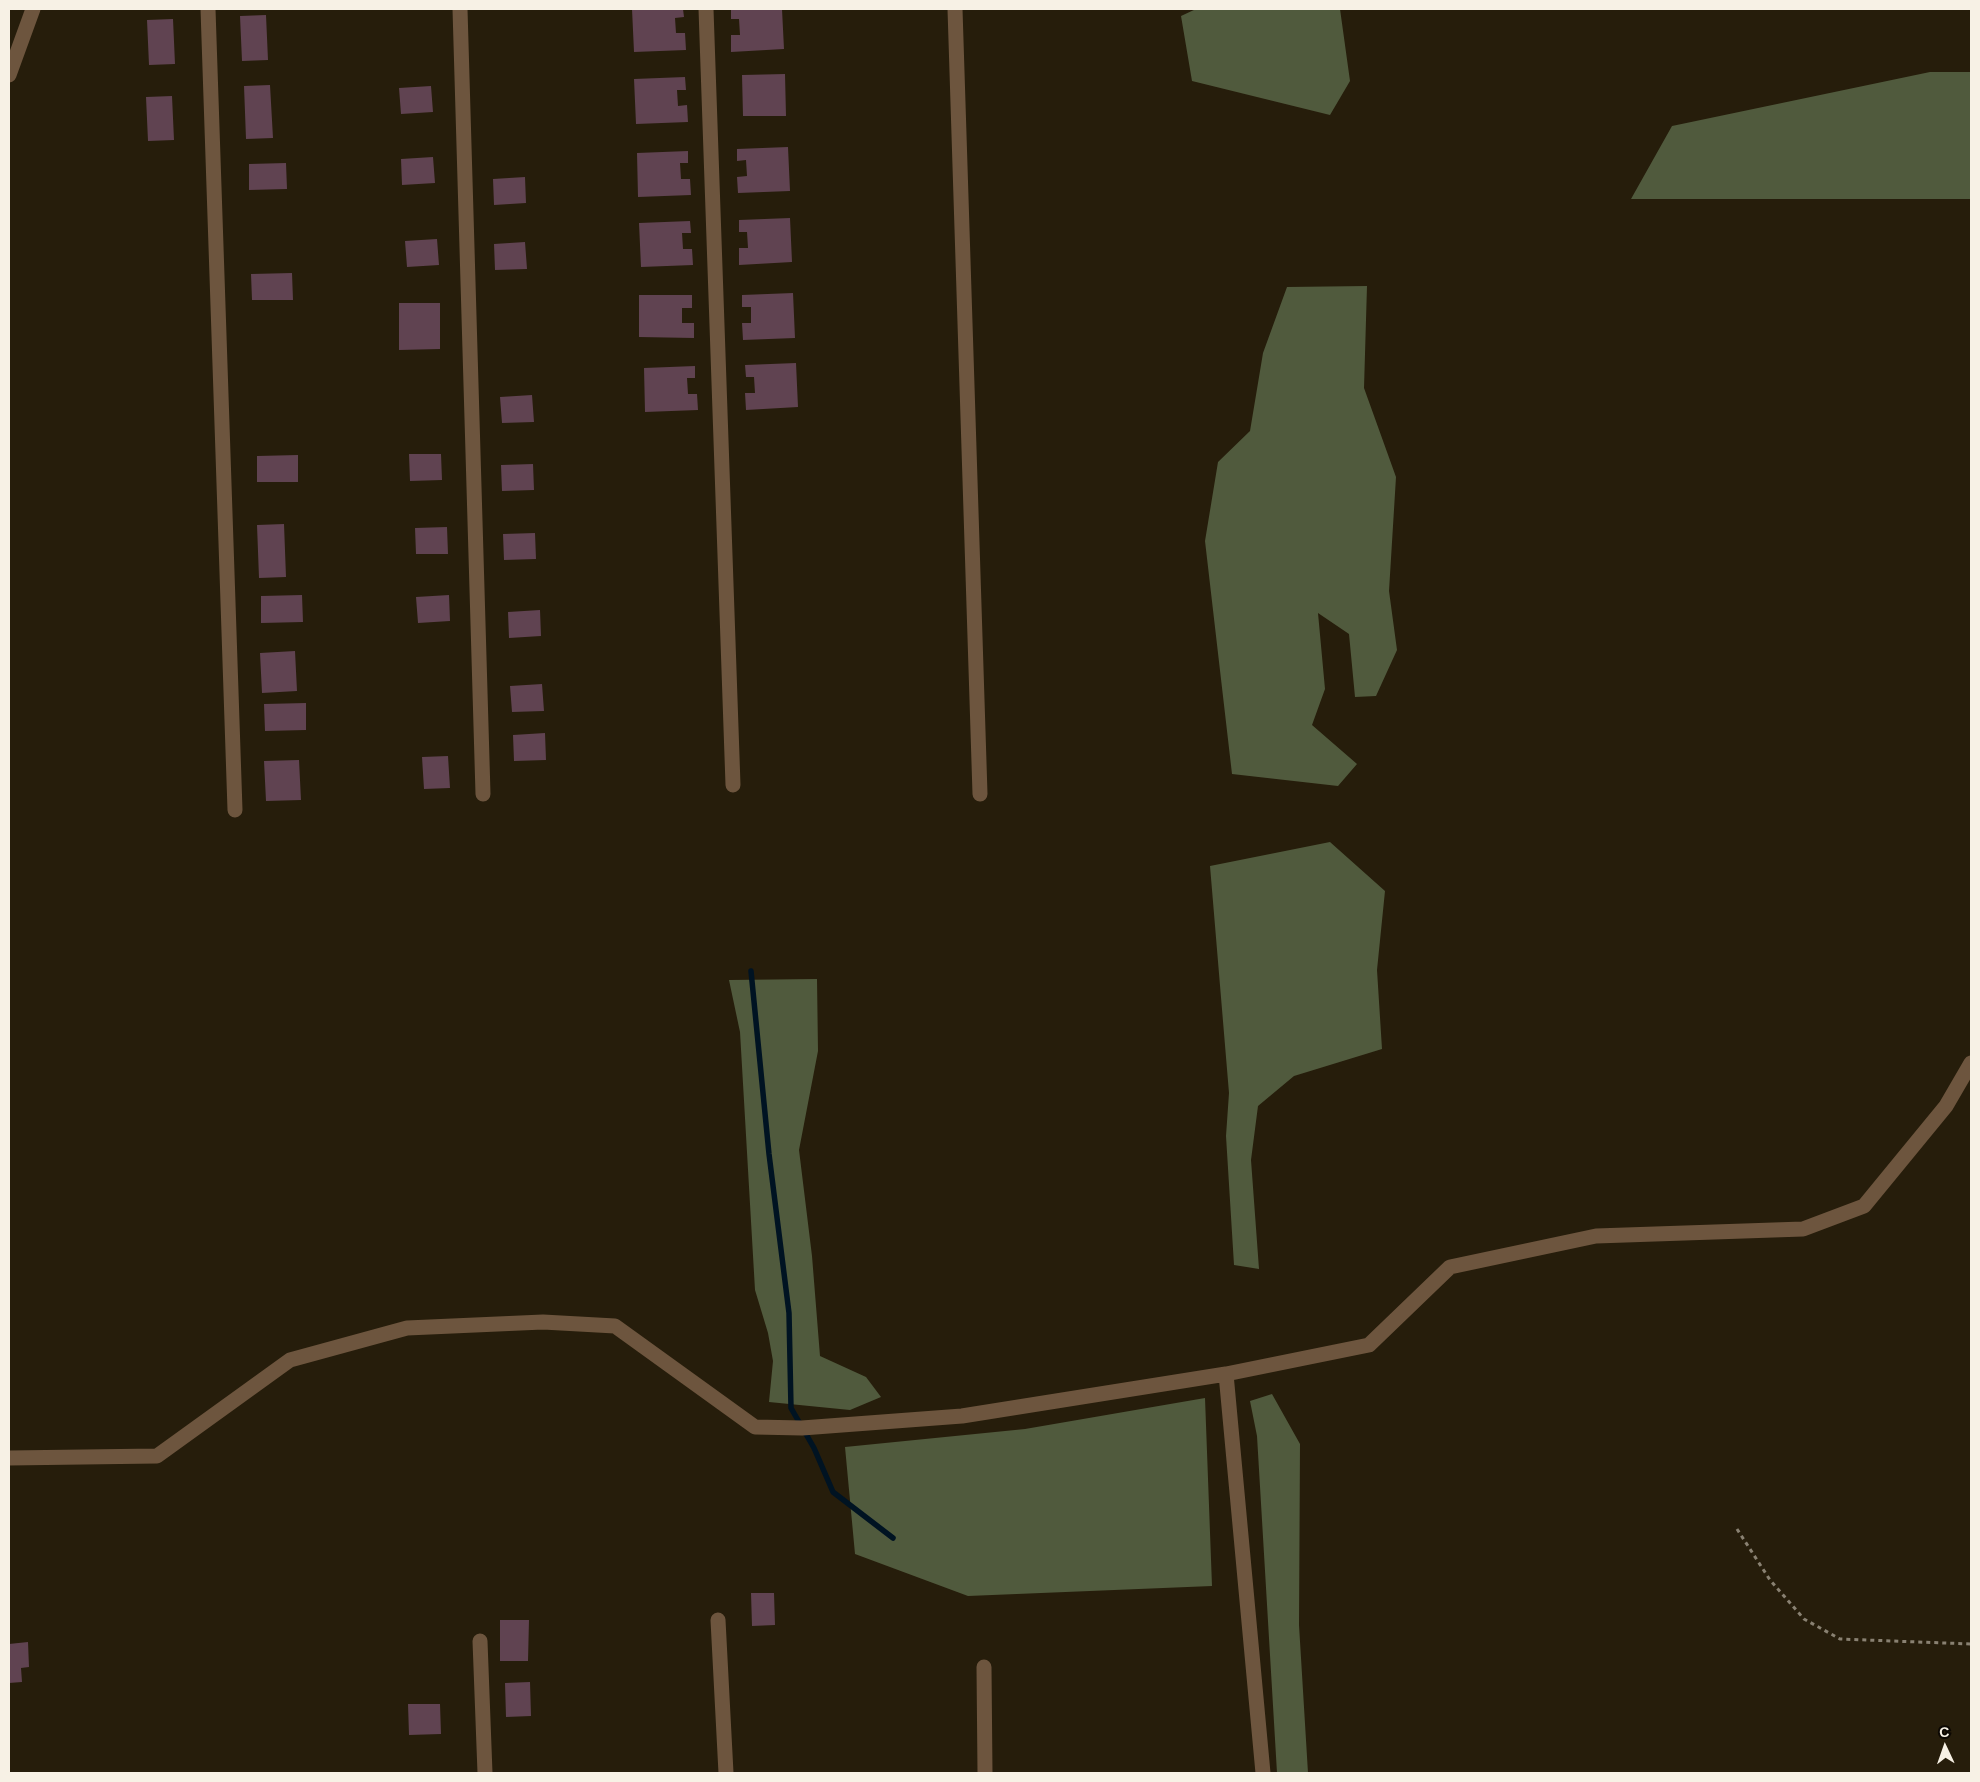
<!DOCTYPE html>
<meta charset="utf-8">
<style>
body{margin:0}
#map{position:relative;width:1980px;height:1782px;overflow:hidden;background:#261d0b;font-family:Barlow,sans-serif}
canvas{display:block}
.frame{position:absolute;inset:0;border:10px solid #f7f1e5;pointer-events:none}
.north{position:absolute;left:1920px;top:1722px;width:50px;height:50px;-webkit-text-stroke:4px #0c0803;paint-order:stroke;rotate:357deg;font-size:14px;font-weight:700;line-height:20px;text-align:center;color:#f7f1e5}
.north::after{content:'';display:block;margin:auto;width:18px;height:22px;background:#f7f1e5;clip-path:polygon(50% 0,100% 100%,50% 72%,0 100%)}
</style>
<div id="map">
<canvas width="1980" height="1782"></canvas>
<div class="frame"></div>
<div class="north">С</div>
</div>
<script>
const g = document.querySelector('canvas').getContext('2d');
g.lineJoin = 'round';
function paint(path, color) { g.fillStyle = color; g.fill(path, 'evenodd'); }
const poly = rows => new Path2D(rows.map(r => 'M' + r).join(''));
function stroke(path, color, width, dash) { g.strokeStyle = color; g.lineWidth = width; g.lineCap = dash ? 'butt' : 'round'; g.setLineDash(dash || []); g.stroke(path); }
paint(poly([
 [1196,9,1340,9,1350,81,1330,115,1192,81,1181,16],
 [1930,72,1971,72,1971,199,1631,199,1672,126],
 [1367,286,1364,388,1396,477,1389,591,1397,650,1376,696,1355,697,1349,634,1318,613,1325,689,1312,725,1357,764,1338,786,1232,774,1205,541,1218,462,1250,431,1263,353,1287,287],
 [1330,842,1385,891,1377,970,1382,1049,1294,1076,1258,1106,1251,1160,1259,1269,1234,1265,1226,1136,1229,1093,1210,866],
 [817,979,818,1051,799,1150,812,1256,820,1356,866,1377,881,1397,850,1410,769,1402,773,1361,768,1333,755,1290,740,1032,729,980],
 [1272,1394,1300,1444,1299,1625,1308,1773,1277,1773,1257,1436,1250,1401],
 [1205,1398,1212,1586,968,1596,855,1554,845,1447,1025,1429]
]), '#505a3d');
stroke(poly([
 [751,971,769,1154,789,1313,791,1408,814,1448,833,1492,893,1538]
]), '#001322', 5.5);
paint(poly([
 [632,9,683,9,684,17,675,18,676,33,685,33,686,50,634,52],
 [731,9,782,9,784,49,731,52,731,35,740,35,739,19,731,19],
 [266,15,268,60,242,61,240,16],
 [173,19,175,64,149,65,147,20],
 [785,74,786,116,743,116,742,75],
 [685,77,686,90,677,90,678,106,687,105,688,122,636,124,634,79],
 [270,85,273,138,246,139,244,86],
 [431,86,433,112,401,114,399,88],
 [172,96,174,140,148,141,146,97],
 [788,147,790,191,738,193,737,177,747,176,746,160,737,161,737,149],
 [688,151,688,163,680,163,681,179,690,179,691,195,638,197,637,153],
 [433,157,435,183,402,185,401,159],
 [286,163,287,189,249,190,249,164],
 [525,177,526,203,494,205,493,179],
 [790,218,792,262,739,265,739,248,748,248,747,232,739,232,739,220],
 [690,221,691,233,682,233,683,249,692,249,693,265,641,267,639,223],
 [437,239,439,265,407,267,405,241],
 [525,242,527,269,495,270,494,244],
 [292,273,293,300,252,300,251,274],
 [793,293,795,338,743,340,742,323,751,323,751,307,742,307,742,295],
 [639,295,692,295,692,308,682,308,682,323,694,323,694,338,639,337],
 [399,303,440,303,440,349,399,350],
 [796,363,798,407,746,410,745,393,755,393,754,377,746,377,745,365],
 [695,366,695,378,687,378,688,394,697,394,698,410,645,412,644,368],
 [532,395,534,422,502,423,500,397],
 [409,454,441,454,442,480,410,481],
 [298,455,298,482,257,482,257,456],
 [533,464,534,490,502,491,501,465],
 [284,524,286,577,259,578,257,525],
 [447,527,448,554,416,554,415,528],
 [535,533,536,559,504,560,503,534],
 [302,595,303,622,261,623,261,596],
 [449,595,450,621,418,623,416,597],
 [540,610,541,636,509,638,508,612],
 [295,651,297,691,262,693,260,653],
 [542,684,544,711,512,712,510,686],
 [306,703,306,730,265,731,264,704],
 [545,733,546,760,514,761,513,735],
 [448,756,450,788,424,789,422,757],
 [299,760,301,800,266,801,264,761],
 [751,1593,774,1593,775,1625,752,1626],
 [500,1620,529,1620,528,1661,500,1661],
 [28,1642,29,1667,21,1668,22,1682,9,1683,9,1644],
 [530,1682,531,1716,506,1717,505,1683],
 [408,1704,440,1704,441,1734,409,1735]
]), '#604351');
stroke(poly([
 [1737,1529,1770,1580,1804,1619,1840,1639,1971,1644]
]), '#898172', 3, [4, 4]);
stroke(poly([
 [208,9,235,810],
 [460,9,483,794],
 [706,9,733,785],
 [955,9,980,794],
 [9,75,33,9],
 [1226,1374,1263,1773],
 [9,1458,157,1456,290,1360,407,1328,543,1322,615,1326,755,1427,802,1428,962,1416,1226,1374,1369,1345,1450,1267,1596,1236,1803,1229,1864,1206,1946,1106,1971,1063],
 [718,1620,726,1773],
 [480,1641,485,1773],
 [984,1667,985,1773]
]), '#6d553e', 15);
</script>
